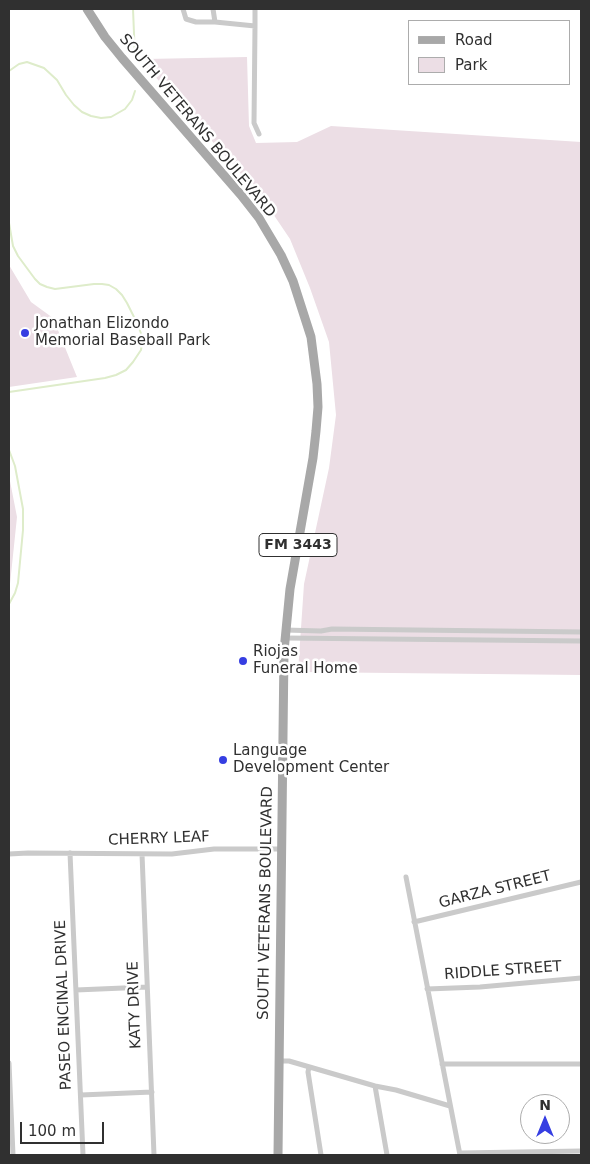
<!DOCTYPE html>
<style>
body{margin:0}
#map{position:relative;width:590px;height:1164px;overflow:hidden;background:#fff;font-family:"DejaVu Sans",sans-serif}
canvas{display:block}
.frame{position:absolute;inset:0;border:10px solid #303030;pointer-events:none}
.legend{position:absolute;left:408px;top:20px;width:162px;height:65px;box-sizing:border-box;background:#fff;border:1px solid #acacac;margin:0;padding:6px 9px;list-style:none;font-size:15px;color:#303030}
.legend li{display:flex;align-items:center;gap:10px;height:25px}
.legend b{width:25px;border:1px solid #acacac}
.north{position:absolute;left:520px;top:1094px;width:50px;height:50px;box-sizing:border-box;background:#fff;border:1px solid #acacac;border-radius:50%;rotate:0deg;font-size:14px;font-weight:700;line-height:20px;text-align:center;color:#303030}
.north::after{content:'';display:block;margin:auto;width:18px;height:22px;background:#363ee2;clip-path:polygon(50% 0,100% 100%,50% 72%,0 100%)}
.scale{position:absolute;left:20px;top:1122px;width:84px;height:22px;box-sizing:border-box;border:2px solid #303030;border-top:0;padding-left:6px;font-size:15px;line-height:18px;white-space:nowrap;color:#303030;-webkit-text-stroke:4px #fff;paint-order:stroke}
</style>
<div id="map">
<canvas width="590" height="1164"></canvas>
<div class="frame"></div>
<ul class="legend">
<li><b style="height:6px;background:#a8a8a8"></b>Road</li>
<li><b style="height:14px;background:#ecdee5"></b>Park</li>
</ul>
<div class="north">N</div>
<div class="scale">100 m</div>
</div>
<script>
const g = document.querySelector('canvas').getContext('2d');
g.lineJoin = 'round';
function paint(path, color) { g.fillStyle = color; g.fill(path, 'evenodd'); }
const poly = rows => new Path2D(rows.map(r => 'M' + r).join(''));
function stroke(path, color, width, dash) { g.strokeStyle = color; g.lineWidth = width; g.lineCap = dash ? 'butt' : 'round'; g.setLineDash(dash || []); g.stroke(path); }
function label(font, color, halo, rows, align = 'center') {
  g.font = font + ' "DejaVu Sans",sans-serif'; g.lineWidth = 5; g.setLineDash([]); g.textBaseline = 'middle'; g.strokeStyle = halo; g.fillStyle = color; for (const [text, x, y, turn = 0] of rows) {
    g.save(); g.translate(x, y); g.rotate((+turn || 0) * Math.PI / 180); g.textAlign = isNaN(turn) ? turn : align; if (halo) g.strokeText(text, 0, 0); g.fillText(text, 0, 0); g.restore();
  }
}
paint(poly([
 [247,57,249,126,256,143,297,142,331,126,581,142,581,675,298,672,304,584,329,468,336,415,329,342,310,288,290,239,263,199,145,65,146,59],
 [9,265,31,302,53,318,77,377,9,387],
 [9,476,17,517,10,584,9,586]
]), '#ecdee5');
stroke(poly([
 [133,9,135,58],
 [9,71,19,64,27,62,44,68,57,80,66,95,74,105,82,112,91,116,101,118,111,117,125,109,132,100,135,91],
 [9,223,13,246,18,256,35,279,40,284,47,287,55,289,94,284,102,284,109,285,116,289,122,295,127,303,137,323,142,336,142,343,141,350,133,362,126,370,116,375,105,378,9,392],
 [9,450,15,466,23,509,23,530,18,583,15,593,9,604]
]), '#deecca', 2);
stroke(poly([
 [183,9,186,19,196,22,215,22,213,9],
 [215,22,255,26,255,9],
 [255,26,254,123,259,134],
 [285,630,321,631,332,629,581,632],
 [285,638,581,641],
 [70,853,83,1155],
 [9,854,28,853,172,854,214,849,281,849],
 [142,854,154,1155],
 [406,877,460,1155],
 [414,922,581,882],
 [427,989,480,987,581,978],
 [76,990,147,987],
 [279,1061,289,1061,375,1086,396,1090,450,1106],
 [9,1063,13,1155],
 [442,1064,581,1064],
 [309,1067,308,1072,321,1155],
 [375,1086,387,1155],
 [81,1095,152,1092],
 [460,1153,581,1151]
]), '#cacaca', 5);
stroke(poly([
 [87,9,105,37,122,58,241,195,259,218,281,255,293,281,311,337,317,384,318,407,316,431,313,458,290,589,284,651,278,1155]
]), '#a8a8a8', 9);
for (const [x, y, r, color] of [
 [25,333,5,"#363ee2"],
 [243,661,5,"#363ee2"],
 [223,760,5,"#363ee2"]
]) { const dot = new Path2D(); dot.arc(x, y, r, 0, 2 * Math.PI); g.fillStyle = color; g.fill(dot); stroke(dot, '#fff', 2); }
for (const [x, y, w] of [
 [298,545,78]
]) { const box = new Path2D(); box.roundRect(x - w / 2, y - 11.5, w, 23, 4); g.fillStyle = '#fff'; g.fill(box); stroke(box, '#303030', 1); }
label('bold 14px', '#303030', null, [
 ["FM 3443",298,545]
]);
label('15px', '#303030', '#fff', [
 ["SOUTH VETERANS BOULEVARD",197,126,50],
 ["CHERRY LEAF",159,839,-2],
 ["GARZA STREET",495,890,-14],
 ["SOUTH VETERANS BOULEVARD",266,903,-89],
 ["RIDDLE STREET",503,971,-4],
 ["PASEO ENCINAL DRIVE",64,1005,-92],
 ["KATY DRIVE",135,1005,-92]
]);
label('15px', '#303030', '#fff', [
 ["Jonathan Elizondo",35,324],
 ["Memorial Baseball Park",35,341],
 ["Riojas",253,652],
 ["Funeral Home",253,669],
 ["Language",233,751],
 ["Development Center",233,768]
], 'left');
</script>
